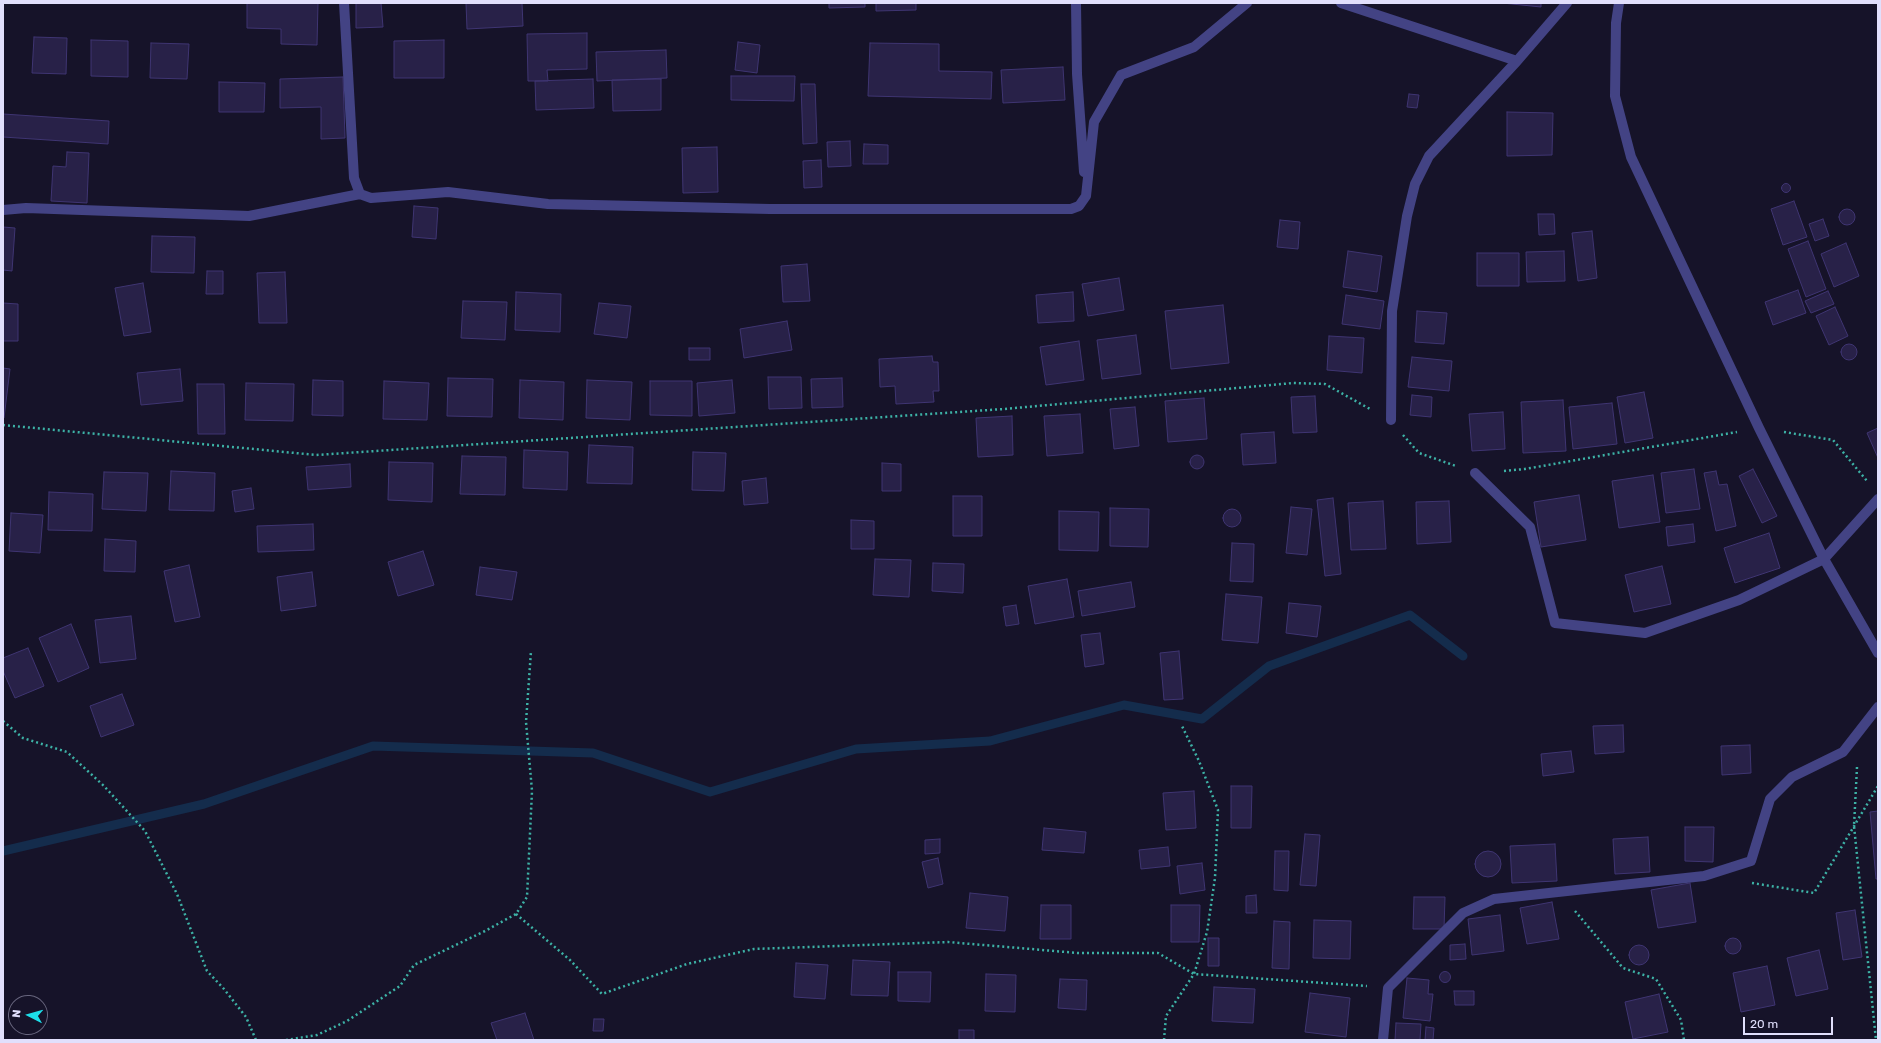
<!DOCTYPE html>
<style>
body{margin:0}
#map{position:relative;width:1881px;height:1043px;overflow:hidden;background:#161329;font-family:Rubik,sans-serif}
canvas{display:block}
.frame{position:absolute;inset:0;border:4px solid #e1dffc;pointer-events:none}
.north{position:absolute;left:8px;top:995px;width:40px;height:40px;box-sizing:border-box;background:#161329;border:1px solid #67657d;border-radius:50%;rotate:276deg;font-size:11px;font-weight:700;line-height:16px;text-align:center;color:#e1dffc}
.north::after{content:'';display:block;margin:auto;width:14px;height:18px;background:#1ddeea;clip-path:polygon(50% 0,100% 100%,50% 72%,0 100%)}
.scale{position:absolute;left:1743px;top:1017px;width:90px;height:18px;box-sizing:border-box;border:2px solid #e1dffc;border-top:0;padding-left:5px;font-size:12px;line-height:14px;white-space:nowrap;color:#e1dffc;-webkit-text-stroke:3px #161329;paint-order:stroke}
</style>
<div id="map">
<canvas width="1881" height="1043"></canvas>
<div class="frame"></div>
<div class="north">N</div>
<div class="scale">20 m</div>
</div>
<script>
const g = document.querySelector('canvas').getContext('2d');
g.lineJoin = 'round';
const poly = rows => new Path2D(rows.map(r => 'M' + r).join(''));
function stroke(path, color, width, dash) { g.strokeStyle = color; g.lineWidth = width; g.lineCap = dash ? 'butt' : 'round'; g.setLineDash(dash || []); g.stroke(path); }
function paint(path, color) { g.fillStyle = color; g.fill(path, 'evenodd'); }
stroke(poly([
 [3,851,204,804,373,746,593,753,710,792,856,749,990,741,1124,705,1202,719,1269,666,1410,615,1463,656]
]), '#142c4c', 9);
const building = poly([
 [247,3,318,3,317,45,281,44,281,29,247,28,247,3],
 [356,3,381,3,383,27,356,28,356,3],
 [466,3,522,3,523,26,467,29,466,3],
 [829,3,865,3,865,7,829,8,829,3],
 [876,3,916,3,916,10,876,11,876,3],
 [1502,3,1541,3,1541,7,1502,3],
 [587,33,587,69,547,70,548,81,528,81,527,34,587,33],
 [34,37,67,38,66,74,32,73,34,37],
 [91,40,128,41,128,77,91,76,91,40],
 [444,40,444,78,394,78,394,41,444,40],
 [738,42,760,45,757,73,735,70,738,42],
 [151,43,189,44,187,79,150,78,151,43],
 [870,43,939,44,939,71,992,72,991,99,868,96,870,43],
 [666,50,667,78,597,81,596,52,666,50],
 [1063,67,1065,100,1003,103,1001,70,1063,67],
 [731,76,795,76,794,101,731,100,731,76],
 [343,77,345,138,321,139,321,107,280,108,280,79,343,77],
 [593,79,594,108,536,110,535,81,593,79],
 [661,79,661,110,613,111,612,80,661,79],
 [219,82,265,83,264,112,219,112,219,82],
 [801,84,815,84,817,143,803,144,801,84],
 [1409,94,1419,95,1417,108,1407,107,1409,94],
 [1507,112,1553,113,1552,155,1507,156,1507,112],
 [3,114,109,121,108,144,3,137,3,114],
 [850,141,851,166,828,167,827,142,850,141],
 [864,144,888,145,888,164,863,164,864,144],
 [717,147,718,192,683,193,682,148,717,147],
 [67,152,89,153,87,203,51,201,53,166,66,167,67,152],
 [821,160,822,187,804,188,803,161,821,160],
 '1781.5 188a4.5 4.5 0 1 1 9 0a4.5 4.5 0 1 1-9 0Z',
 [1794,201,1807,237,1783,245,1771,209,1794,201],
 [414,206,438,208,436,239,412,237,414,206],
 '1839 217a8 8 0 1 1 16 0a8 8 0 1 1-16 0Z',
 [1538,214,1554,214,1555,234,1539,235,1538,214],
 [1823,219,1829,236,1815,241,1809,224,1823,219],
 [1280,220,1300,222,1298,249,1277,247,1280,220],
 [3,227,15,228,12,271,3,270,3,227],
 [1592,231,1597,278,1578,281,1572,233,1592,231],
 [152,236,195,237,194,273,151,272,152,236],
 [1808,241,1826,289,1806,297,1788,249,1808,241],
 [1846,243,1859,276,1834,287,1821,254,1846,243],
 [1348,251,1382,256,1377,292,1343,287,1348,251],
 [1564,251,1565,281,1527,282,1526,252,1564,251],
 [1477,253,1519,253,1519,286,1477,286,1477,253],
 [807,264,810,301,783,302,781,266,807,264],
 [207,271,223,271,223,294,206,294,207,271],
 [285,272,287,323,259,323,257,273,285,272],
 [1119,278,1124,310,1088,316,1082,284,1119,278],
 [143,283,151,332,124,336,115,288,143,283],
 [1798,290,1806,313,1773,325,1765,302,1798,290],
 [1828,291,1834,304,1811,313,1805,301,1828,291],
 [516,292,561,294,560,332,515,330,516,292],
 [1073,292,1074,321,1038,323,1036,295,1073,292],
 [1346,295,1384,301,1380,329,1342,324,1346,295],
 [463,301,507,302,505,340,461,338,463,301],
 [3,303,18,304,18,341,3,341,3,303],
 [599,303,631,306,627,338,594,334,599,303],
 [1223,305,1229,363,1171,369,1165,311,1223,305],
 [1835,307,1848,336,1829,345,1816,316,1835,307],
 [1417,311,1447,313,1444,344,1415,342,1417,311],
 [787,321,792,350,744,358,740,329,787,321],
 [1136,335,1141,374,1102,379,1097,340,1136,335],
 [1329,336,1364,338,1362,373,1327,370,1329,336],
 [1079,341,1084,380,1046,385,1040,347,1079,341],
 '1841 352a8 8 0 1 1 16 0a8 8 0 1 1-16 0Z',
 [689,348,710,348,710,360,689,360,689,348],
 [932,356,933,362,938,362,939,391,933,391,934,402,896,404,895,386,880,387,879,359,932,356],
 [1412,357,1452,361,1449,391,1408,387,1412,357],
 [3,368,10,369,4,418,3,418,3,368],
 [180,369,183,401,141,405,137,373,180,369],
 [768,377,801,377,802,408,769,409,768,377],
 [448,378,493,379,492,417,447,416,448,378],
 [842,378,843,407,812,408,811,379,842,378],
 [313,380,343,381,343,416,312,415,313,380],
 [520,380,564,382,563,420,519,418,520,380],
 [587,380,632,382,630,420,586,418,587,380],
 [732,380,735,413,699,416,697,383,732,380],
 [384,381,429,383,427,420,383,419,384,381],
 [650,381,692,381,692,416,650,415,650,381],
 [246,383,294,384,293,421,245,420,246,383],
 [197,384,224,384,225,434,198,434,197,384],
 [1644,392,1653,438,1625,443,1617,397,1644,392],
 [1412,395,1432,397,1431,417,1410,415,1412,395],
 [1315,396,1317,432,1293,433,1291,397,1315,396],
 [1204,398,1207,439,1168,442,1165,401,1204,398],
 [1563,400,1566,451,1523,453,1521,402,1563,400],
 [1612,403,1617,444,1573,449,1569,407,1612,403],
 [1135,407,1139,446,1114,449,1110,409,1135,407],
 [1503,412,1505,449,1472,451,1469,414,1503,412],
 [1080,414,1083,453,1047,456,1044,416,1080,414],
 [1012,416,1013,455,978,457,976,418,1012,416],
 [1878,428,1878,458,1867,433,1878,428],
 [1274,432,1276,463,1243,465,1241,434,1274,432],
 [589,445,633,447,632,484,587,483,589,445],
 [524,450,568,452,567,490,523,488,524,450],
 [693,452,726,453,724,491,692,490,693,452],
 '1190 462a7 7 0 1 1 14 0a7 7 0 1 1-14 0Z',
 [462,456,506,457,505,495,460,494,462,456],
 [389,462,433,463,432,502,388,500,389,462],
 [882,463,901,464,901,491,882,491,882,463],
 [350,464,351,487,308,490,306,467,350,464],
 [1694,469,1700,509,1666,513,1661,473,1694,469],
 [1753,469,1777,516,1762,523,1739,476,1753,469],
 [171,471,215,473,214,511,169,510,171,471],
 [1716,471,1719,485,1727,484,1736,526,1716,531,1704,473,1716,471],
 [104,472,148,473,146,511,102,509,104,472],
 [1653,475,1660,522,1619,528,1612,481,1653,475],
 [766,478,768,503,744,505,742,481,766,478],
 [251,488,254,509,235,512,232,491,251,488],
 [49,492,93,494,92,531,48,530,49,492],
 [1579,495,1586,540,1541,547,1534,502,1579,495],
 [953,496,982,496,982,536,953,536,953,496],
 [1333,498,1341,574,1325,576,1317,500,1333,498],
 [1383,501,1386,549,1351,550,1348,503,1383,501],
 [1449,501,1451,542,1417,544,1416,502,1449,501],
 [1291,507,1312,509,1307,555,1286,553,1291,507],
 [1110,508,1149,509,1148,547,1110,546,1110,508],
 '1223 518a9 9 0 1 1 18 0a9 9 0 1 1-18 0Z',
 [1059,511,1099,512,1098,551,1059,550,1059,511],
 [11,513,43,515,40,553,9,551,11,513],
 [851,520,874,521,874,549,851,549,851,520],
 [313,524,314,550,258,552,257,526,313,524],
 [1693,524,1695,542,1668,546,1666,527,1693,524],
 [1769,533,1780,568,1735,583,1724,548,1769,533],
 [105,539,136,541,135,572,104,571,105,539],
 [1232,543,1254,544,1253,582,1230,581,1232,543],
 [423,551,434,585,398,596,388,562,423,551],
 [875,559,911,560,909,597,873,595,875,559],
 [933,563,964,564,963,593,932,591,933,563],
 [189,565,200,617,175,622,164,571,189,565],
 [1662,566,1671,604,1634,612,1625,575,1662,566],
 [480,567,517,572,512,600,476,595,480,567],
 [312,572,316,606,281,611,277,577,312,572],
 [1067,579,1074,617,1035,624,1028,586,1067,579],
 [1131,582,1135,607,1082,616,1078,591,1131,582],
 [1226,594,1262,597,1258,643,1222,640,1226,594],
 [1289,603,1321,606,1317,637,1286,633,1289,603],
 [1016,605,1019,624,1006,626,1003,607,1016,605],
 [131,616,136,659,100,663,95,620,131,616],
 [71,624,89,668,58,682,39,638,71,624],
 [1100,633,1104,664,1085,667,1081,635,1100,633],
 [28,648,44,686,15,698,3,671,3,658,28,648],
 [1179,651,1183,699,1164,700,1160,653,1179,651],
 [122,694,134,725,101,737,90,706,122,694],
 [1623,725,1624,752,1595,754,1593,726,1623,725],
 [1750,745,1751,773,1722,775,1721,746,1750,745],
 [1571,751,1574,772,1543,776,1541,754,1571,751],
 [1231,786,1252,786,1251,828,1231,828,1231,786],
 [1194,791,1196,828,1166,830,1163,793,1194,791],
 [1878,811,1878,879,1876,879,1870,812,1878,811],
 [1685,827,1714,827,1713,862,1685,861,1685,827],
 [1044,828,1086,832,1084,853,1042,850,1044,828],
 [1305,834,1320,835,1316,886,1300,885,1305,834],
 [1648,837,1650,872,1615,874,1613,839,1648,837],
 [940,839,940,853,925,854,925,840,940,839],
 [1555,844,1557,881,1512,883,1510,846,1555,844],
 [1168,847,1170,866,1141,869,1139,850,1168,847],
 [1275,851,1289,851,1288,891,1274,890,1275,851],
 '1475 864a13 13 0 1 1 26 0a13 13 0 1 1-26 0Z',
 [938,858,943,884,928,888,922,862,938,858],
 [1202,863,1205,890,1180,894,1177,866,1202,863],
 [1690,883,1696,922,1658,928,1651,890,1690,883],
 [970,893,1008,897,1005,931,966,928,970,893],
 [1256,895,1257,913,1246,913,1246,896,1256,895],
 [1414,897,1445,897,1444,929,1413,929,1414,897],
 [1552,902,1559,939,1527,944,1520,908,1552,902],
 [1041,905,1071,905,1071,939,1040,939,1041,905],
 [1171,905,1200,905,1199,942,1171,942,1171,905],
 [1855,910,1862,957,1843,960,1836,913,1855,910],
 [1500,915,1504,951,1472,955,1468,919,1500,915],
 [1314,920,1351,921,1350,959,1313,958,1314,920],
 [1274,921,1290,922,1289,969,1272,968,1274,921],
 '1725 946a8 8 0 1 1 16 0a8 8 0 1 1-16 0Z',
 [1208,938,1219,938,1219,966,1208,966,1208,938],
 [1465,944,1466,959,1450,960,1450,945,1465,944],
 '1629 955a10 10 0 1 1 20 0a10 10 0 1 1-20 0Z',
 [1819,950,1828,989,1796,996,1787,958,1819,950],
 [853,960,890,962,888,996,851,995,853,960],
 [796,963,828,965,825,999,794,997,796,963],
 [1767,966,1775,1005,1741,1012,1733,973,1767,966],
 '1439.5 977a5.5 5.5 0 1 1 11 0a5.5 5.5 0 1 1-11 0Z',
 [898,972,931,972,930,1002,898,1001,898,972],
 [986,974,1016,975,1015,1012,985,1011,986,974],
 [1407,978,1429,980,1428,994,1433,994,1430,1021,1403,1018,1407,978],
 [1060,979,1087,980,1086,1010,1058,1008,1060,979],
 [1214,987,1255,989,1253,1023,1212,1021,1214,987],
 [1454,991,1474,991,1474,1005,1455,1005,1454,991],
 [1310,993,1350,998,1346,1037,1305,1032,1310,993],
 [1659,994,1668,1032,1633,1039,1625,1002,1659,994],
 [525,1013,534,1040,497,1040,491,1023,525,1013],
 [594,1019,604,1019,603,1031,593,1031,594,1019],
 [1396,1023,1421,1024,1420,1040,1395,1040,1396,1023],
 [1426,1027,1434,1028,1433,1040,1425,1040,1426,1027],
 [959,1030,974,1030,974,1040,959,1040,959,1030]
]);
paint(building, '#282148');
stroke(building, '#3f3572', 1);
stroke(poly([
 [3,425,316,455,1004,409,1293,383,1325,384,1370,409],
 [1784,432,1833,440,1867,481],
 [1403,435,1419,453,1456,466],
 [1504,471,1525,469,1737,432],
 [3,721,23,738,67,752,104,786,145,831,177,894,207,971,224,989,246,1017,256,1040],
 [1857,767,1854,826,1876,1040],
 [1752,883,1814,893,1878,786],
 [1575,911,1623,968,1656,979,1681,1020,1684,1040],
 [516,914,570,960,602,994,687,964,754,949,948,942,1078,953,1158,953,1194,974,1367,986],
 [286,1040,317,1035,347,1021,400,986,414,965,485,931,516,914,527,897,532,791,526,722,531,651],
 [1164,1040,1166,1016,1194,974,1207,932,1215,878,1218,810,1199,761,1181,724]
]), '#3db2a6', 2.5, [2, 3]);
stroke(poly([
 [344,3,354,178,360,194,371,198,448,192,548,204,770,209,1071,209,1079,206,1086,196,1094,122,1121,75,1194,47,1247,3],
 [1076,3,1077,74,1084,172],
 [1341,3,1517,61],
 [1619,3,1616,23,1615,96,1631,157,1759,428,1824,559,1878,653],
 [3,210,26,208,249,216,360,194],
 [1391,420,1392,311,1407,216,1415,184,1429,156,1517,61,1567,3],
 [1475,473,1530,527,1555,623,1645,633,1739,600,1824,559,1878,499],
 [1383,1040,1388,988,1463,913,1494,899,1704,876,1751,861,1770,799,1792,777,1843,752,1878,707]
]), '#434384', 10);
</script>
